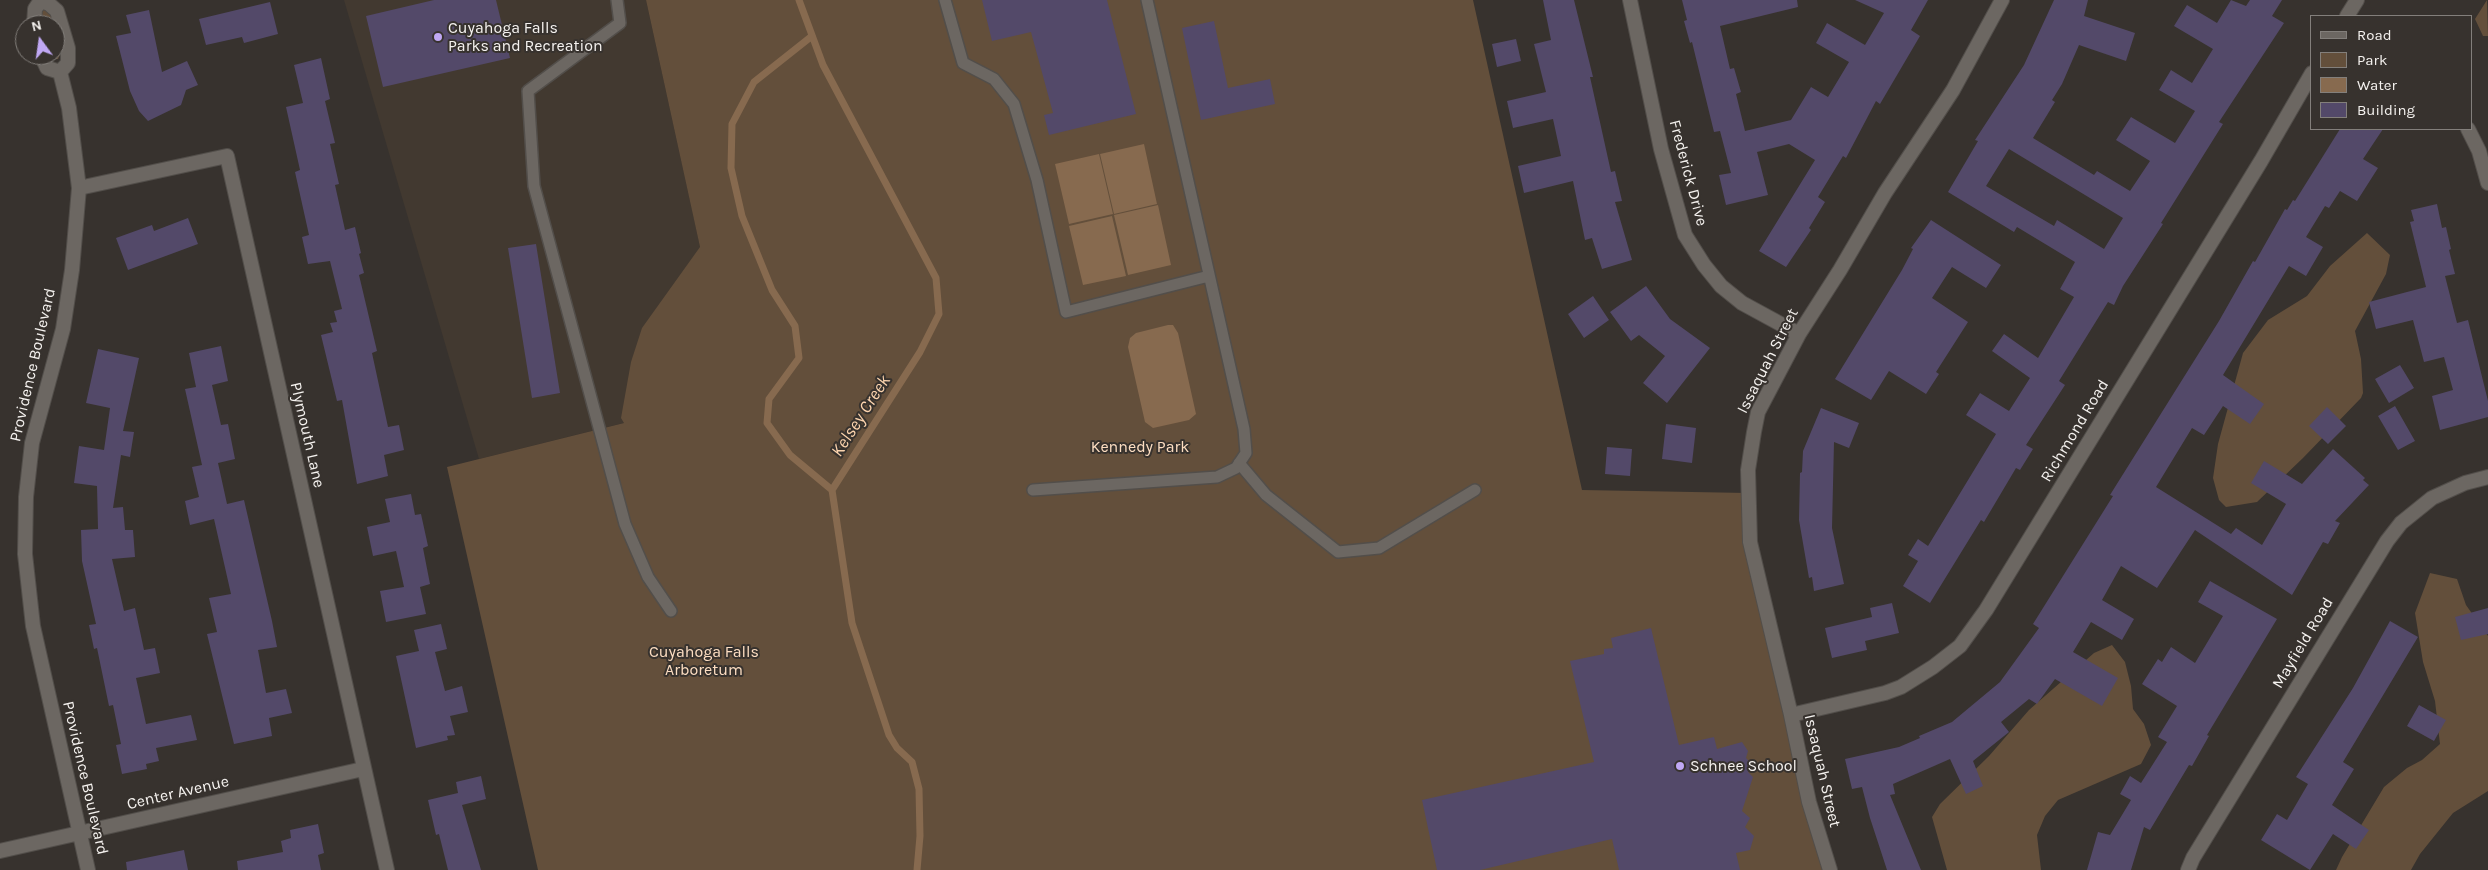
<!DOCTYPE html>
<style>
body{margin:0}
#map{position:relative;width:2488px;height:870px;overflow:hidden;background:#37322e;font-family:Karla,sans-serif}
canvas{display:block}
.legend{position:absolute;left:2310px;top:15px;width:162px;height:115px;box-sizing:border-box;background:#37322e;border:1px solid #837f7b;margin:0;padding:6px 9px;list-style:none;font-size:15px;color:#f5f2ef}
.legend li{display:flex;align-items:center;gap:10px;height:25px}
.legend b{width:25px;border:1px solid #837f7b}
.north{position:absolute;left:15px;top:15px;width:50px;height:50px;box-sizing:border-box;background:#37322e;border:1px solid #837f7b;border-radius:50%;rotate:346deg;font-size:14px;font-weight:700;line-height:20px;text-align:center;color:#f5f2ef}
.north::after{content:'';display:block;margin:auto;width:18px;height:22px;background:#c0a8f4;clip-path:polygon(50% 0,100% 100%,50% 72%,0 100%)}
</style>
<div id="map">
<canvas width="2488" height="870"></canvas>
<ul class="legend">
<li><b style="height:6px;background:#6c6762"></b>Road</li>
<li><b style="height:14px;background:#634f3b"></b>Park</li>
<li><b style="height:14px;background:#876a4f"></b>Water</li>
<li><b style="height:14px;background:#534969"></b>Building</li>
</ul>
<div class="north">N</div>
</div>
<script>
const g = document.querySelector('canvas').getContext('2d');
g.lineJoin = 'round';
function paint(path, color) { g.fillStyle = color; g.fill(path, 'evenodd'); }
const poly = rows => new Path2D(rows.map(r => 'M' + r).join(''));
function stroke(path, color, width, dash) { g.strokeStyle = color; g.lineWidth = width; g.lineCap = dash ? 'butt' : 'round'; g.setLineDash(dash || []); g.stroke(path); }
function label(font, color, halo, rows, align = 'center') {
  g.font = font + ' Karla,sans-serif'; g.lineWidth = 4; g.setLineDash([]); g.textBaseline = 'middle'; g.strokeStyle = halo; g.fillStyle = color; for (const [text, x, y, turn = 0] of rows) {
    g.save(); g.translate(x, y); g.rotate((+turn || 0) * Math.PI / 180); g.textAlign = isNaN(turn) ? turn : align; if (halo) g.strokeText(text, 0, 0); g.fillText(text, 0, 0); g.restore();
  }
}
paint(poly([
 [344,0,646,0,705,269,720,399,479,459]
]), '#423930');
paint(poly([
 [646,0,1473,0,1582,490,1748,493,1750,542,1830,870,538,870,447,467,624,423,621,418,631,362,642,328,700,247],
 [2487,0,2488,36,2483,36,2475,19],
 [43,9,52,13,54,25,42,25,40,13],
 [55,27,61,52,58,59,51,59,48,55,55,55],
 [2367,233,2390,255,2386,274,2355,331,2361,359,2363,393,2361,398,2303,458,2257,502,2226,507,2219,500,2213,478,2218,444,2243,353,2268,320,2307,296,2330,266],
 [2430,573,2457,579,2466,605,2488,636,2488,791,2453,813,2420,854,2411,870,2336,870,2342,857,2384,787,2407,768,2422,760,2440,744,2435,701,2423,662,2415,613],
 [2112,645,2125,662,2131,686,2133,709,2144,724,2151,745,2141,764,2058,800,2045,816,2037,835,2041,870,1947,870,1932,817,1940,804,1989,756,2029,710,2094,653]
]), '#634f3b');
paint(poly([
 [1144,144,1157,204,1114,214,1100,154],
 [1099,154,1113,214,1069,224,1055,164],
 [1158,205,1171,265,1128,275,1114,215],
 [1112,216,1126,276,1083,285,1069,226],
 [1168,325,1173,325,1178,333,1196,414,1189,420,1153,428,1145,422,1128,347,1130,338,1136,333]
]), '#876a4f');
stroke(poly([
 [799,0,823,65,936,278,939,314,920,352,832,490,852,623,889,735,897,748,912,762,919,789,920,836,917,870],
 [812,36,754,82,732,124,731,168,742,216,772,290,795,326,799,358,769,399,767,423,790,455,832,490]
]), '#876a4f', 7);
paint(poly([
 [434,0,496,0,510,58,383,87,366,16],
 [982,0,1107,0,1136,114,1049,135,1044,115,1053,113,1031,32,992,41],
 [1543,0,1574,0,1593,77,1590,77,1611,172,1615,171,1622,201,1615,202,1632,260,1602,269,1592,238,1585,240,1573,181,1524,193,1518,166,1561,156,1553,119,1513,128,1507,101,1546,92,1534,44,1551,40],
 [1682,0,1797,0,1798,7,1720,26,1730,69,1734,68,1741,92,1736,94,1745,131,1791,120,1811,87,1828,97,1849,62,1816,43,1827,23,1865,45,1884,13,1855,0,1928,0,1911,30,1920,36,1880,104,1876,101,1846,158,1843,156,1818,197,1825,202,1809,228,1811,230,1786,267,1759,251,1815,160,1789,144,1757,152,1768,195,1726,205,1719,175,1731,173,1720,131,1714,132,1692,42,1690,43,1684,21,1687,20],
 [2054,0,2088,0,2084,16,2135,33,2126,61,2079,45,2062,84,2052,100,2055,102,2033,138,2094,175,2097,171,2130,191,2150,161,2116,140,2131,117,2175,143,2195,111,2159,90,2171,70,2192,83,2213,49,2174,26,2187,5,2217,23,2231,0,2246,6,2250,0,2282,0,2272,16,2284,23,2219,122,2223,124,2161,223,2163,224,2123,286,2114,305,2108,302,2059,381,2065,385,2026,445,2033,449,2020,470,2016,468,1984,522,1981,520,1930,603,1903,586,1918,561,1908,555,1918,539,1928,546,1996,434,1966,415,1980,393,2009,411,2030,378,1992,351,2004,334,2038,358,2074,297,2060,289,2075,262,2017,227,2014,232,1948,192,1978,141,1975,140,2024,65],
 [2009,149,2123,218,2104,249,2057,220,2054,226,1986,186],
 [270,2,278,34,244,43,242,37,206,45,199,19],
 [149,10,162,72,187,61,198,85,186,90,181,105,148,121,139,111,130,91,116,36,131,33,126,15],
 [1214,21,1228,88,1270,79,1275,104,1201,120,1182,28],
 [1516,39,1521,61,1497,67,1492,44],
 [321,58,330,99,325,101,335,143,330,144,339,184,335,185,345,230,355,227,361,253,359,254,364,273,359,275,377,351,372,353,388,427,399,425,404,450,384,455,388,476,357,484,342,400,337,401,321,335,333,332,330,323,337,322,334,311,342,309,330,261,308,264,302,237,309,235,295,172,300,170,286,107,303,103,294,65],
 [2340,129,2383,129,2363,159,2378,168,2357,201,2340,191,2329,208,2325,206,2306,237,2323,247,2306,276,2289,266,2223,375,2264,404,2250,424,2223,406,2204,435,2192,428,2156,487,2231,534,2236,528,2262,545,2286,504,2251,483,2264,461,2302,484,2333,449,2365,478,2363,480,2369,485,2335,521,2340,523,2328,544,2323,542,2292,595,2195,530,2157,588,2121,566,2102,600,2134,619,2122,640,2091,622,2073,652,2118,678,2102,706,2055,679,2037,704,2029,699,2001,722,2009,732,1973,761,1983,786,1966,794,1950,759,1893,784,1895,794,1890,795,1921,870,1887,870,1870,818,1862,787,1852,789,1845,759,1899,747,1920,738,1919,736,1952,722,2000,682,2039,628,2033,624,2113,496,2110,495,2219,321,2253,261,2255,262,2285,209,2287,210,2293,200,2295,201],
 [2437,204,2442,228,2446,227,2451,249,2449,250,2455,274,2445,276,2457,323,2468,320,2488,401,2488,417,2440,430,2432,396,2453,390,2444,357,2424,362,2413,320,2376,329,2369,302,2426,287,2410,222,2414,221,2411,210],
 [188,218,198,244,128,270,116,238,152,225,154,231],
 [1931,220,2001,265,1986,288,1952,267,1932,298,1968,322,1936,372,1939,374,1926,394,1889,371,1871,400,1835,379,1902,270,1913,249,1911,248],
 [536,244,560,393,532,398,508,248],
 [1646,286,1670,319,1710,348,1667,403,1643,383,1665,356,1639,335,1631,341,1610,312],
 [1593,296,1609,320,1584,338,1568,314],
 [221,346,228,381,212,385,221,425,228,424,235,459,218,463,227,504,244,500,272,621,277,647,258,650,266,693,286,689,292,713,269,718,272,736,234,744,207,634,217,632,209,598,231,594,214,519,190,525,185,501,199,497,192,467,202,465,185,389,196,387,189,353],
 [98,349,139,358,123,431,134,432,130,457,121,455,113,508,123,507,125,530,133,530,135,557,112,559,124,611,135,608,144,650,155,648,160,673,136,678,146,724,191,715,197,740,156,748,159,761,146,764,147,769,122,774,116,745,121,744,113,705,109,706,97,648,94,649,89,625,96,624,82,561,81,530,98,529,97,486,74,483,79,446,104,450,110,408,86,403],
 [2400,365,2414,388,2389,403,2375,379],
 [2395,406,2415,441,2398,450,2378,416],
 [2327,407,2346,426,2328,444,2309,426],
 [1821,408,1859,423,1849,448,1834,442,1832,528,1844,584,1814,591,1812,577,1809,578,1799,520,1800,473,1802,472,1803,451],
 [1666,424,1696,428,1692,463,1662,459],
 [1607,447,1632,449,1630,476,1605,474],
 [411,494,415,515,421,514,428,546,423,548,430,584,420,587,426,614,386,622,380,591,404,587,396,551,373,556,367,527,390,522,385,499],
 [2210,581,2277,619,2207,735,2209,736,2192,766,2189,765,2150,830,2144,827,2131,870,2087,870,2098,832,2110,835,2131,800,2120,794,2130,776,2141,783,2167,742,2158,737,2177,706,2142,684,2158,659,2162,662,2171,647,2195,663,2223,616,2198,602],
 [1892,603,1899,633,1865,641,1867,650,1832,658,1825,628,1872,617,1870,608],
 [2488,608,2488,634,2461,640,2455,617],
 [2390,621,2418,637,2343,762,2354,769,2332,805,2369,830,2356,849,2333,834,2310,870,2261,840,2277,814,2287,820,2308,784,2296,777,2353,688],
 [441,624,447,649,435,652,445,691,462,686,468,712,450,716,455,735,447,736,448,740,416,748,396,656,419,651,414,630],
 [1651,628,1679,745,1714,737,1717,749,1742,742,1748,751,1746,758,1753,765,1748,772,1753,777,1742,811,1750,818,1745,827,1754,836,1750,850,1736,853,1740,870,1619,870,1612,839,1480,870,1437,870,1422,800,1594,762,1570,661,1604,654,1604,649,1613,648,1611,638],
 [2419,705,2446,720,2434,741,2407,726],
 [481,776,486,799,462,805,481,870,448,870,439,834,436,835,428,800,458,793,456,782],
 [318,824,324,853,318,855,321,870,238,870,237,861,283,852,281,841,291,838,290,830],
 [184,850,188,870,127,870,126,862]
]), '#534969');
const service = poly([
 [617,0,620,23,528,91,534,186,625,524,648,577,671,611],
 [945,0,963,63,994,79,1014,104,1037,180,1066,312,1209,276],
 [1239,463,1266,495,1338,552,1379,548,1475,490],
 [1033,490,1217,477,1236,468,1246,453,1244,429,1147,0]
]);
const minor = poly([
 [1630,0,1661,149,1685,235,1704,265,1721,286,1742,303,1799,334],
 [41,1,49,4,57,11,68,48,68,63,60,72],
 [2347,16,2357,0],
 [34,25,35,9,41,0],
 [41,55,47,68,60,72,69,108,79,188,72,270,63,329,32,443,26,497,25,554,33,626,88,870],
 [2468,129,2479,151,2488,183],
 [79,188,227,156,387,870],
 [1791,715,1885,693,1901,687,1933,667,1960,646,1986,610,2261,161,2312,73],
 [0,851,363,769],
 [1830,870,1809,802,1791,715,1750,542,1748,470,1754,432,1758,412,1799,334,1840,270,1885,193,1953,90,2002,0],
 [2188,870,2193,858,2387,541,2401,523,2432,498,2465,483,2488,477]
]);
stroke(service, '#524e4a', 14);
stroke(minor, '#524e4a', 16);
stroke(service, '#6c6762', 11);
stroke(minor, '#6c6762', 14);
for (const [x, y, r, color] of [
 [438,37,5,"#c0a8f4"],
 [1680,766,5,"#c0a8f4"]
]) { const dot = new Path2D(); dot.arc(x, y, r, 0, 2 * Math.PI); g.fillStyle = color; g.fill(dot); stroke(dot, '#37322e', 2); }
label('16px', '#f5f2ef', '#37322e', [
 ["Cuyahoga Falls",448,28],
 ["Parks and Recreation",448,46],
 ["Schnee School",1690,766]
], 'left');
label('16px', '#f5f2ef', '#37322e', [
 ["Frederick Drive",1688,173,75],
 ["Issaquah Street",1768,361,-63],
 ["Providence Boulevard",33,365,-77],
 ["Richmond Road",2075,431,-59],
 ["Plymouth Lane",307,435,77],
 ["Mayfield Road",2303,643,-59],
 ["Issaquah Street",1822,771,77],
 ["Providence Boulevard",85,778,77],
 ["Center Avenue",178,793,-13]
]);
label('16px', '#fddec2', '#37322e', [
 ["Kennedy Park",1140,447],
 ["Cuyahoga Falls",704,652],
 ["Arboretum",704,670]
]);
label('italic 18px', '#fbd3ad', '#37322e', [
 ["Kelsey Creek",861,416,-57]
]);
</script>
